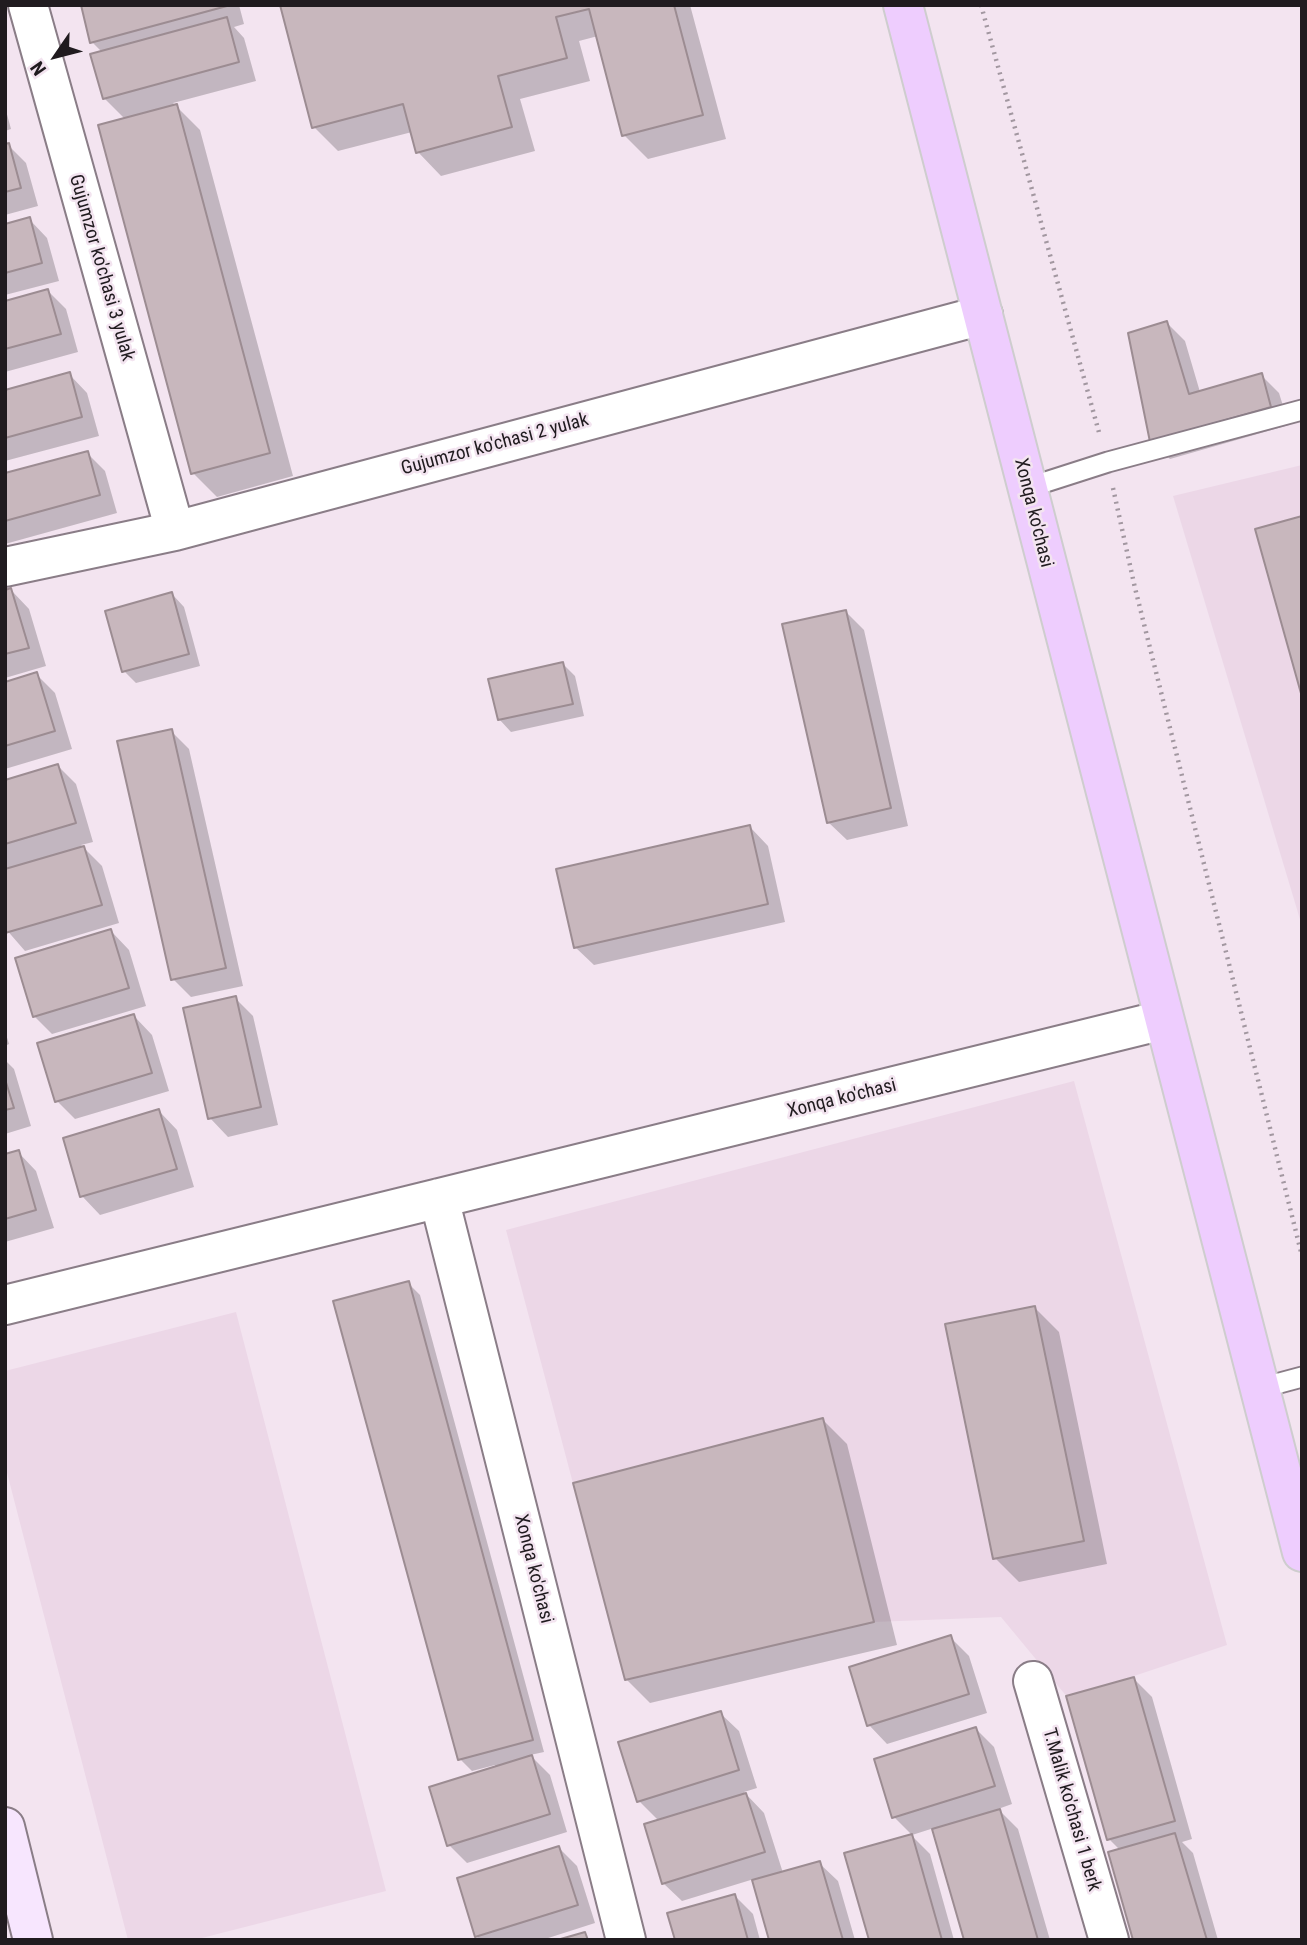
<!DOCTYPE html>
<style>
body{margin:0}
#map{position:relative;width:1307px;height:1945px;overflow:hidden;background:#f3e4f0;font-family:"Roboto Condensed",sans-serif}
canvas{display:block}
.frame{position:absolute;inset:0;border:7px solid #201b1f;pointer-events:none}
.north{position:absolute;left:21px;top:21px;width:70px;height:70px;-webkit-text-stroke:5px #f3e4f0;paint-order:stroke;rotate:235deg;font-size:19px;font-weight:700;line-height:28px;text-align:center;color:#201b1f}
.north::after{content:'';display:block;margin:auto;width:24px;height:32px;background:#201b1f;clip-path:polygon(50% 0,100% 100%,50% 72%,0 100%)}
</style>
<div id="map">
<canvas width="1307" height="1945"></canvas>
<div class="frame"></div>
<div class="north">N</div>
</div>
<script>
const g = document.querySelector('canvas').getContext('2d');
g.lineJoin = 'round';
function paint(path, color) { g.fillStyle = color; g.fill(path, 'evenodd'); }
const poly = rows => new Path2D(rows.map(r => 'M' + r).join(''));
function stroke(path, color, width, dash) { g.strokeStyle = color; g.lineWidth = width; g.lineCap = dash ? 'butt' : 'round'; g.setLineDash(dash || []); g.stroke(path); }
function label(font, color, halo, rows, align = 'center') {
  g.font = font + ' "Roboto Condensed",sans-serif'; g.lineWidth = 5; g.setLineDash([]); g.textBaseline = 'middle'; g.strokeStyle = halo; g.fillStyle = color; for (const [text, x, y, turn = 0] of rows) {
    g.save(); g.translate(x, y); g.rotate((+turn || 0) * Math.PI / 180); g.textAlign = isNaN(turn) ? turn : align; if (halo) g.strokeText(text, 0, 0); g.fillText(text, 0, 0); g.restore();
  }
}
paint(poly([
 [1302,465,1302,926,1173,496],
 [1074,1081,1227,1645,1068,1698,1001,1617,874,1622,625,1680,506,1230],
 [236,1312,386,1891,194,1940,128,1940,5,1465,5,1371]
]), '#ecd7e7');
paint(poly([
 [82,5,239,5,244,24,234,27,244,38,256,81,173,103,200,130,293,476,217,497,193,473,125,119,104,98,103,53,92,42],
 [281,5,690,5,726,139,648,159,624,135,598,36,579,41,590,81,520,99,535,151,441,176,418,152,412,132,338,151,314,127],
 [5,107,11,129,5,131],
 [8,145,26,163,38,206,5,215,5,146],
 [29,219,47,238,59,281,5,295,5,226],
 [48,291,66,309,78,352,5,372,5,303],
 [1167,323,1185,341,1200,392,1261,375,1279,393,1289,425,1170,459,1152,441],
 [69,374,87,393,99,436,5,461,5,391],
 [87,453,105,471,117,513,5,544,5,475],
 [11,590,29,609,46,666,5,678,5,592],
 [172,594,184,607,200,666,136,683,124,671],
 [846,612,864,630,908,826,847,840,828,822],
 [563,664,575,676,584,716,511,732,499,719],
 [36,674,55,693,72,749,5,769,5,683],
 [171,731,189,749,243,986,191,997,173,979],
 [58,766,76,784,93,842,81,845,102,866,119,923,25,951,5,928,5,782],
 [750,827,768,846,785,922,594,965,575,947],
 [111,931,129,950,146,1006,52,1034,34,1016],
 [235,998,253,1016,278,1125,228,1137,210,1118],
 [134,1016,152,1035,169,1091,75,1119,57,1101],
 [5,1031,9,1044,5,1046],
 [5,1060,14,1069,31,1126,5,1134],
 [159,1111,177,1130,194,1187,100,1215,82,1196],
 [18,1152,36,1171,54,1228,5,1242,5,1156],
 [408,1283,420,1295,544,1752,530,1755,550,1775,567,1832,467,1863,449,1845,496,1768,495,1765,472,1771,460,1759],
 [1035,1308,1059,1332,1107,1564,1019,1582,995,1558],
 [823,1420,847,1444,897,1645,650,1703,626,1679],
 [950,1637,969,1656,987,1713,887,1744,869,1725],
 [1134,1679,1152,1697,1192,1839,1182,1842,1193,1853,1218,1940,1135,1940,1120,1850,1109,1839],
 [720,1713,739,1731,757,1788,744,1792,764,1813,783,1873,819,1863,838,1881,855,1940,771,1940,754,1879,682,1901,663,1883,659,1821,639,1801],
 [976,1729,994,1747,1012,1804,998,1809,1018,1829,1050,1940,966,1940,934,1828,912,1835,894,1817],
 [912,1836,930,1854,954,1940,871,1940],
 [559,1848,577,1866,595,1923,542,1940,480,1940,476,1936],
 [735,1896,753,1914,760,1940,676,1940]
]), '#0003');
const building = poly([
 [81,5,227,5,227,6,90,43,81,5],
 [280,5,674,5,703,115,622,136,589,9,556,17,567,58,498,76,512,127,416,153,403,104,312,128,280,5],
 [227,17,239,62,103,99,90,54,227,17],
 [177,104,270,453,191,474,98,125,177,104],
 [9,143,21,188,5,192,5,144,9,143],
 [30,217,42,263,5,273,5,224,30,217],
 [48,289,61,334,5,349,5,301,48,289],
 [1167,321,1189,394,1262,373,1271,407,1150,442,1128,333,1167,321],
 [70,372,82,417,5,438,5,390,70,372],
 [88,451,100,495,5,521,5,473,88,451],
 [1302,516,1302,697,1255,529,1302,516],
 [11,588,29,648,5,654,5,590,11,588],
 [172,592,189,654,122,672,105,611,172,592],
 [846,610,891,808,827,823,782,624,846,610],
 [563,662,573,704,498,720,488,679,563,662],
 [37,672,55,731,5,746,5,682,37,672],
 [172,729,226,968,171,980,117,741,172,729],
 [58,764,76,823,5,844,5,780,58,764],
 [750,825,768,904,574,948,556,869,750,825],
 [84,846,102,905,5,933,5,869,84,846],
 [111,929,129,988,33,1017,15,958,111,929],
 [236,996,261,1107,208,1119,183,1008,236,996],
 [134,1014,152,1073,55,1102,37,1043,134,1014],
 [5,1079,14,1108,5,1110,5,1079],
 [159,1109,177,1169,80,1197,63,1138,159,1109],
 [19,1150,36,1210,5,1219,5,1154,19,1150],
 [409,1281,533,1740,458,1760,333,1301,409,1281],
 [1035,1306,1084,1541,993,1559,945,1324,1035,1306],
 [823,1418,874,1622,625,1680,573,1483,823,1418],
 [951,1635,969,1694,867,1726,849,1667,951,1635],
 [1134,1677,1175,1821,1107,1840,1066,1696,1134,1677],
 [721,1711,739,1770,637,1802,618,1742,721,1711],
 [976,1727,995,1786,892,1818,874,1759,976,1727],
 [532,1755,550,1814,447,1846,429,1787,532,1755],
 [746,1793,765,1852,662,1884,644,1824,746,1793],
 [1000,1809,1038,1940,964,1940,932,1829,1000,1809],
 [1175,1833,1207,1940,1133,1940,1108,1852,1175,1833],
 [912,1834,942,1940,869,1940,844,1853,912,1834],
 [559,1846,578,1905,475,1937,457,1878,559,1846],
 [820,1861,843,1940,769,1940,752,1880,820,1861],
 [735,1894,748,1940,675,1940,667,1913,735,1894],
 [585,1932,588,1940,557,1940,585,1932]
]);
paint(building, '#c8b7bd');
stroke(building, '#9c8c92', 2);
const lane = poly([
 [1027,488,1108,462,1302,410],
 [1261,1388,1302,1377]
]);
const street = poly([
 [28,5,175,531],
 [5,567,175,531,983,315],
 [439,1198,626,1940],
 [5,1305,1163,1020],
 [1033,1681,1109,1940]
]);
const secondary = poly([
 [5,1827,33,1940]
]);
const primary = poly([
 [903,5,1302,1552]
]);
stroke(lane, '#8a7d87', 23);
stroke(street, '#8a7d87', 42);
stroke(secondary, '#8a7d87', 42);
stroke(primary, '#cecdce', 42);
stroke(poly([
 [981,5,1100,436],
 [1113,488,1135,588,1302,1256]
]), '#a297a0', 4.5, [2, 5]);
stroke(lane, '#fff', 19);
stroke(street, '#fff', 38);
stroke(secondary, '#f7e6fe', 38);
stroke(primary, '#eecdfe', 38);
label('19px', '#201b1f', '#f3e4f0', [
 ["Gujumzor ko'chasi 3 yulak",101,268,74],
 ["Gujumzor ko'chasi 2 yulak",495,445,-15],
 ["Xonqa ko'chasi",1033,513,76],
 ["Xonqa ko'chasi",842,1099,-14],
 ["Xonqa ko'chasi",533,1569,76],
 ["T.Malik ko'chasi 1 berk",1071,1810,74]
]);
</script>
